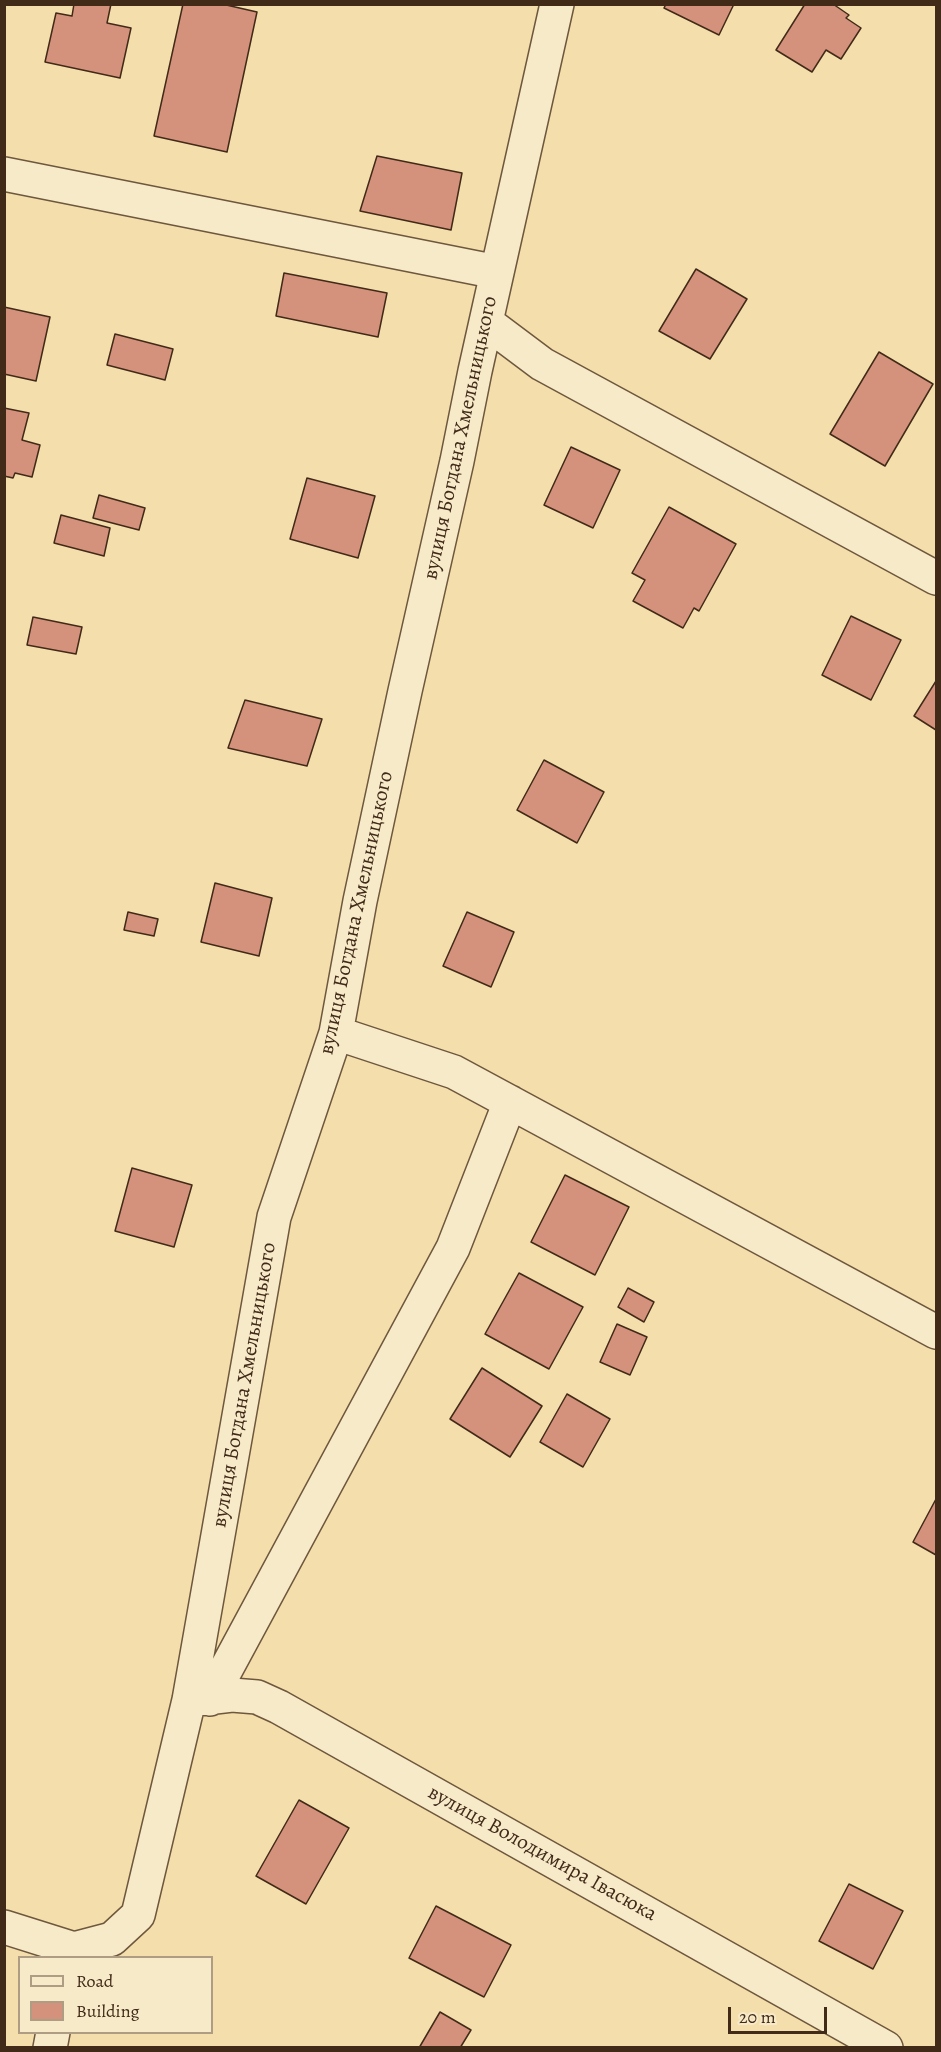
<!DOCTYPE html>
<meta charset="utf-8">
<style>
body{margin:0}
#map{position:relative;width:941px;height:2052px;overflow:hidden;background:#f3deac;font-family:Alegreya,serif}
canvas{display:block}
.frame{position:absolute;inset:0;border:6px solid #412a18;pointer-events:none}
.legend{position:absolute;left:18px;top:1956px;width:195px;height:78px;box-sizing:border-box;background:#f7eac9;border:2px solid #ae9d82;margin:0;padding:8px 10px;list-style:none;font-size:18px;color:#412a18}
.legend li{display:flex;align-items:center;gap:12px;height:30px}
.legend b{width:30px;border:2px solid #ae9d82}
.scale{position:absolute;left:728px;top:2007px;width:99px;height:27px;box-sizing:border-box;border:3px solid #412a18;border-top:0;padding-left:8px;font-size:18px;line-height:21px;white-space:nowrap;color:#412a18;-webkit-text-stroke:4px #f7eac9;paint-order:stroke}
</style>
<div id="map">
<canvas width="941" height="2052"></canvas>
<div class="frame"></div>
<ul class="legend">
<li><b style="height:8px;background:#f7eac9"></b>Road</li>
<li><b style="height:16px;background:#d4917b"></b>Building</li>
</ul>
<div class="scale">20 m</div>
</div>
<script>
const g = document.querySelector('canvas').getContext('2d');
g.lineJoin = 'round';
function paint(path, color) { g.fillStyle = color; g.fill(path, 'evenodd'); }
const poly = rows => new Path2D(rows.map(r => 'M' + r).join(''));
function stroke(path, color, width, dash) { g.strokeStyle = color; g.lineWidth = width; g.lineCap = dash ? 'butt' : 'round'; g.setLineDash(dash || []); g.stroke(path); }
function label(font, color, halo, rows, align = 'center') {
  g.font = font + ' Alegreya,serif'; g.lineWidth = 6; g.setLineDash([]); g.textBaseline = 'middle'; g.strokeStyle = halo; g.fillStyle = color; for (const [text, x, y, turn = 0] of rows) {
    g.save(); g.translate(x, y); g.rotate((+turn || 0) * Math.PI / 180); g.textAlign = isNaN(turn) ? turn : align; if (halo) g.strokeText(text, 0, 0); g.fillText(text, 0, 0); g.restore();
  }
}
const building = poly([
 [74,4,111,4,107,23,131,28,120,78,45,62,56,13,72,16,74,4],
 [183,4,222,4,257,12,227,152,154,136,183,4],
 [666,4,734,4,719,35,664,8,666,4],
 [805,4,833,4,849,15,846,18,861,28,841,59,826,50,812,72,776,50,805,4],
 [377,156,462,173,451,230,360,211,377,156],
 [696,269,747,299,710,359,659,331,696,269],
 [284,273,387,293,378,337,276,316,284,273],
 [4,307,50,317,36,381,4,374,4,307],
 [115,334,173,349,165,380,107,365,115,334],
 [879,352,933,384,885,466,830,434,879,352],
 [4,408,29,413,22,440,40,445,32,477,15,473,13,478,4,476,4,408],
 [571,447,620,470,593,528,544,505,571,447],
 [307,478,375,496,358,558,290,539,307,478],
 [99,495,145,508,139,530,93,518,99,495],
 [669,507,736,544,699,611,694,608,683,628,633,601,645,580,632,573,669,507],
 [61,515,110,528,104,556,54,543,61,515],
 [851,616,901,640,871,700,822,675,851,616],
 [33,617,82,627,76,654,27,645,33,617],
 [936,681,936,730,914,716,936,681],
 [245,700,322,719,307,766,228,748,245,700],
 [544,760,604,792,577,843,517,810,544,760],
 [215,883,272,898,259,956,201,942,215,883],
 [128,912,158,919,154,936,124,930,128,912],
 [467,912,514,932,491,987,443,966,467,912],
 [132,1168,192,1185,174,1247,115,1231,132,1168],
 [565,1175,629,1207,595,1275,531,1242,565,1175],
 [519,1273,583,1307,549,1369,485,1334,519,1273],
 [628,1288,654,1302,644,1322,618,1307,628,1288],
 [617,1324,647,1337,630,1375,600,1362,617,1324],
 [482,1368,542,1406,510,1457,450,1419,482,1368],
 [567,1394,610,1419,583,1467,540,1442,567,1394],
 [936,1499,936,1555,913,1542,936,1499],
 [299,1800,349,1828,306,1904,256,1876,299,1800],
 [849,1884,903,1911,873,1969,819,1941,849,1884],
 [436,1906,511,1945,484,1997,409,1958,436,1906],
 [440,2012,471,2030,460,2048,419,2048,440,2012]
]);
paint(building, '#d4917b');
stroke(building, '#412a18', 1.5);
const minor = poly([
 [4,174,497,272],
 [486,322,542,364,936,578],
 [336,1033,454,1072,936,1332],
 [210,1699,453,1248,510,1102],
 [189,1700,232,1695,257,1697,279,1707,886,2048],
 [4,1927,74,1949],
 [72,1958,74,1949,112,1939,138,1915,189,1700,274,1217,336,1033,360,901,405,691,457,461,475,371,557,4],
 [50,2048,53,2032]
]);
stroke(minor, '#6e573d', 36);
stroke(minor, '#f7eac9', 33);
label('21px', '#412a18', '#f7eac9', [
 ["вулиця Богдана Хмельницького",461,438,-78],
 ["вулиця Богдана Хмельницького",357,913,-78],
 ["вулиця Богдана Хмельницького",245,1385,-80],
 ["вулиця Володимира Івасюка",542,1854,29]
]);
</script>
